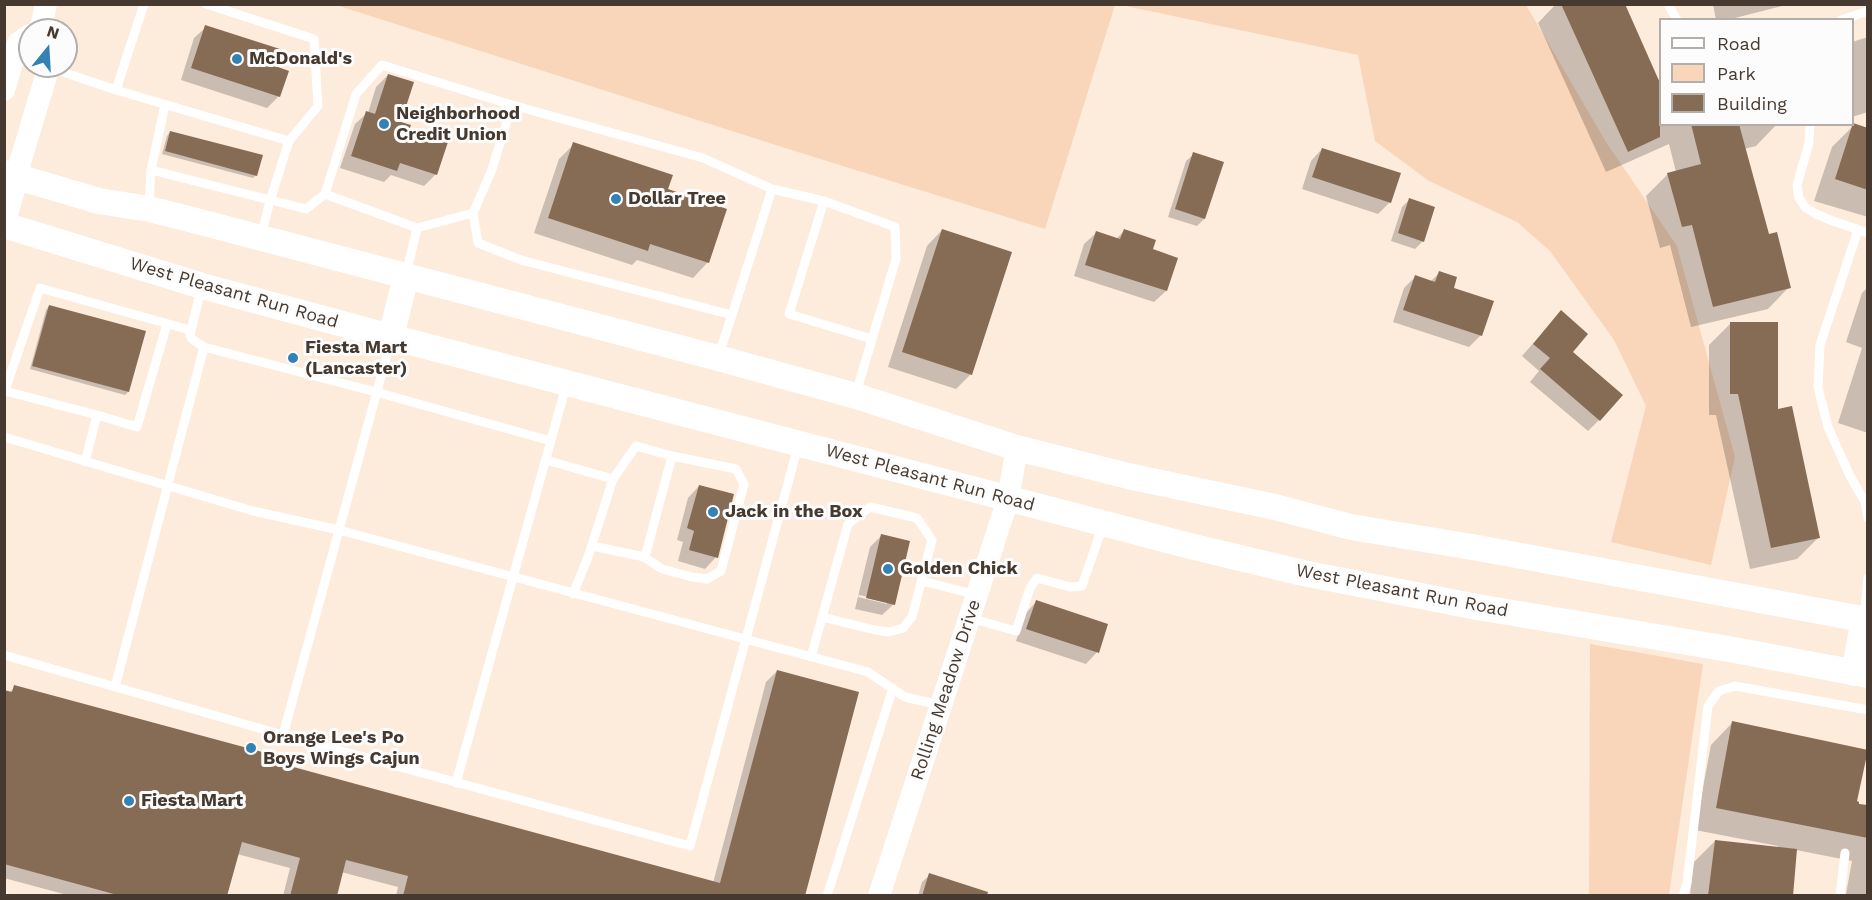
<!DOCTYPE html>
<style>
body{margin:0}
#map{position:relative;width:1872px;height:900px;overflow:hidden;background:#fdebdc;font-family:"Work Sans",sans-serif}
canvas{display:block}
.frame{position:absolute;inset:0;border:6px solid #463a30;pointer-events:none}
.legend{position:absolute;left:1659px;top:18px;width:195px;height:108px;box-sizing:border-box;background:#fcfcfc;border:2px solid #b3aeaa;margin:0;padding:8px 10px;list-style:none;font-size:18px;color:#463a30}
.legend li{display:flex;align-items:center;gap:12px;height:30px}
.legend b{width:30px;border:2px solid #b3aeaa}
.north{position:absolute;left:18px;top:18px;width:60px;height:60px;box-sizing:border-box;background:#fcfcfc;border:2px solid #b3aeaa;border-radius:50%;rotate:18deg;font-size:16px;font-weight:700;line-height:24px;text-align:center;color:#463a30}
.north::after{content:'';display:block;margin:auto;width:21px;height:27px;background:#3481b4;clip-path:polygon(50% 0,100% 100%,50% 72%,0 100%)}
</style>
<div id="map">
<canvas width="1872" height="900"></canvas>
<div class="frame"></div>
<ul class="legend">
<li><b style="height:8px;background:#fff"></b>Road</li>
<li><b style="height:16px;background:#f9d6b9"></b>Park</li>
<li><b style="height:16px;background:#866b55"></b>Building</li>
</ul>
<div class="north">N</div>
</div>
<script>
const g = document.querySelector('canvas').getContext('2d');
g.lineJoin = 'round';
function paint(path, color) { g.fillStyle = color; g.fill(path, 'evenodd'); }
const poly = rows => new Path2D(rows.map(r => 'M' + r).join(''));
function stroke(path, color, width, dash) { g.strokeStyle = color; g.lineWidth = width; g.lineCap = dash ? 'butt' : 'round'; g.setLineDash(dash || []); g.stroke(path); }
function label(font, color, halo, rows, align = 'center') {
  g.font = font + ' "Work Sans",sans-serif'; g.lineWidth = 6; g.setLineDash([]); g.textBaseline = 'middle'; g.strokeStyle = halo; g.fillStyle = color; for (const [text, x, y, turn = 0] of rows) {
    g.save(); g.translate(x, y); g.rotate((+turn || 0) * Math.PI / 180); g.textAlign = isNaN(turn) ? turn : align; if (halo) g.strokeText(text, 0, 0); g.fillText(text, 0, 0); g.restore();
  }
}
paint(poly([
 [336,5,1115,4,1115,5,1045,229,798,152],
 [1121,5,1526,5,1606,142,1677,246,1735,457,1711,565,1611,542,1646,406,1614,340,1550,251,1517,222,1429,181,1375,141,1358,55],
 [1590,644,1703,664,1669,895,1589,895]
]), '#f9d6b9');
paint(poly([
 [1556,4,1623,4,1660,86,1660,124,1777,124,1756,146,1744,149,1768,236,1789,287,1768,309,1691,327,1670,245,1660,248,1646,196,1668,174,1676,172,1669,144,1606,172,1538,23],
 [1713,4,1790,4,1727,20,1716,20],
 [206,27,276,68,279,96,267,108,181,80,194,38],
 [1868,37,1868,112,1852,117,1852,42],
 [388,75,399,123,407,131,436,174,424,186,391,175,384,182,340,168,355,124,367,113,368,113,376,87],
 [1854,125,1868,129,1868,217,1814,201,1832,147],
 [170,132,256,175,253,178,162,154,167,136],
 [574,144,667,190,708,262,693,278,637,260,632,265,534,233,559,159],
 [1322,149,1390,202,1378,214,1302,189,1311,161],
 [1194,154,1204,219,1197,226,1168,217,1186,161],
 [1409,200,1423,241,1415,249,1391,241,1402,207],
 [942,230,971,374,956,389,888,367,927,246],
 [1124,231,1151,250,1166,291,1154,302,1074,276,1084,244,1096,233,1116,239],
 [1439,273,1452,289,1481,335,1469,347,1393,322,1404,288,1415,277,1430,282],
 [1868,287,1868,433,1838,423,1862,348,1846,342,1862,293],
 [49,306,128,392,125,395,30,369,46,310],
 [1731,323,1777,410,1819,537,1797,559,1750,569,1716,415,1709,415,1709,345],
 [1550,324,1571,352,1599,420,1588,431,1530,382,1539,371,1522,356],
 [699,486,716,557,705,569,678,561,683,542,677,540,688,498],
 [882,535,894,604,882,615,855,609,870,547],
 [859,595,887,601,887,604,858,597],
 [1036,602,1097,652,1086,664,1016,641,1025,614],
 [777,671,803,896,396,896,398,887,341,872,335,896,283,896,290,868,237,854,226,896,71,896,4,878,4,692,9,693,15,687,262,760,713,883,766,682],
 [1732,723,1855,802,1868,821,1868,896,1846,894,1852,861,1796,850,1791,896,1690,896,1693,863,1715,841,1777,849,1778,846,1695,830,1711,745],
 [930,875,963,896,918,896,922,882]
]), '#0003');
paint(poly([
 [1561,4,1625,4,1660,83,1660,137,1628,152],
 [205,25,283,50,278,67,289,71,280,97,191,68],
 [388,74,414,82,401,122,411,125,409,130,448,142,437,175,400,163,397,171,351,156,366,111,375,114],
 [1853,123,1868,128,1868,190,1835,179],
 [1691,124,1739,124,1769,234,1777,232,1791,288,1713,307,1692,225,1682,227,1667,173,1701,164],
 [170,131,263,155,257,176,165,151],
 [573,142,673,175,668,189,727,209,709,263,650,244,648,251,548,218],
 [1322,148,1401,173,1391,203,1312,177],
 [1193,152,1224,162,1205,219,1175,209],
 [1409,198,1435,207,1424,242,1398,233],
 [942,229,1012,252,972,375,902,352],
 [1124,229,1156,240,1153,249,1178,258,1167,291,1085,265,1096,231,1120,239],
 [1439,271,1457,277,1454,288,1494,301,1482,336,1403,310,1415,275,1435,282],
 [49,305,146,331,129,392,32,366],
 [1561,310,1588,334,1573,352,1623,395,1600,421,1540,369,1550,358,1533,344],
 [1730,322,1778,322,1778,409,1792,406,1820,538,1771,548,1738,394,1730,394],
 [699,485,734,494,718,558,689,550,694,531,687,528],
 [881,534,910,541,895,605,866,598],
 [1036,600,1108,624,1099,653,1026,629],
 [777,670,859,692,805,896,403,896,408,876,346,860,337,896,290,896,300,858,242,842,227,896,121,896,4,864,4,690,12,692,14,685,266,753,264,759,720,883],
 [1732,721,1868,750,1857,801,1859,802,1859,804,1868,805,1868,838,1716,808],
 [1715,840,1797,849,1793,896,1708,896],
 [929,873,988,892,987,896,922,896]
]), '#866b55');
stroke(poly([
 [206,4,314,39,318,106,289,141,270,201,261,236],
 [1668,4,1677,20],
 [1841,20,1868,11],
 [48,67,116,90,144,4],
 [116,90,289,141],
 [1810,124,1809,143,1797,185,1799,198,1805,207,1816,214,1833,221,1868,233],
 [151,170,306,209,325,194,356,94,382,65,512,105,703,158,772,189,732,315],
 [772,189,824,201,895,227,896,259,856,393],
 [325,194,417,228,473,213,491,172,512,105],
 [824,201,789,314,872,339],
 [149,206,151,170,165,105],
 [473,213,478,243,521,260,732,315,718,357],
 [1858,230,1820,345,1818,387,1828,427,1850,476,1865,502,1868,518],
 [406,275,417,228],
 [201,289,190,335,192,339,204,347,376,392,551,441],
 [5,391,97,415,85,462],
 [4,393,40,288,190,330],
 [97,415,137,427,167,324],
 [4,437,253,511,339,530,868,672,905,697,940,705],
 [546,460,613,479,588,557,573,594],
 [613,479,636,446,672,456,736,469,744,484,721,571,707,579,692,577,662,569,644,557],
 [592,546,645,557,672,456],
 [922,581,977,595],
 [970,618,1016,631,1030,588,1037,578,1070,587,1082,586,1103,525],
 [1864,618,1868,578],
 [4,655,283,735,690,846,798,446],
 [811,657,848,524,870,507,917,518,932,540,912,617,903,628,889,632,875,630,822,617],
 [115,687,204,347],
 [283,735,391,340],
 [456,783,566,386],
 [4,895,5,896],
 [827,896,893,688],
 [1683,896,1687,883,1708,706,1719,691,1735,686,1868,710],
 [1840,896,1845,853]
]), '#fff', 9);
stroke(poly([
 [42,30,41,27,46,4],
 [4,90,18,43,30,35],
 [16,176,49,66],
 [879,896,1008,499,1017,448]
]), '#fff', 22);
stroke(poly([
 [4,173,99,201,149,209,189,219,718,358,856,396,1017,448,1128,476,1275,507,1351,527,1478,548,1868,620],
 [4,217,16,176],
 [4,225,202,286,391,337,1190,546,1303,573,1477,607,1729,649,1868,675],
 [391,337,406,276],
 [1854,673,1864,620]
]), '#fff', 26);
for (const [x, y, r, color] of [
 [237,59,6,"#3481b4"],
 [384,124,6,"#3481b4"],
 [616,199,6,"#3481b4"],
 [293,358,6,"#3481b4"],
 [713,512,6,"#3481b4"],
 [888,569,6,"#3481b4"],
 [251,748,6,"#3481b4"],
 [129,801,6,"#3481b4"]
]) { const dot = new Path2D(); dot.arc(x, y, r, 0, 2 * Math.PI); g.fillStyle = color; g.fill(dot); stroke(dot, '#fcfcfc', 2); }
label('bold 18px', '#463a30', '#fcfcfc', [
 ["McDonald's",249,59],
 ["Neighborhood",396,114],
 ["Credit Union",396,135],
 ["Dollar Tree",628,199],
 ["Fiesta Mart",305,348],
 ["(Lancaster)",305,369],
 ["Jack in the Box",725,512],
 ["Golden Chick",900,569],
 ["Orange Lee's Po",263,738],
 ["Boys Wings Cajun",263,759],
 ["Fiesta Mart",141,801]
], 'left');
label('18px', '#463a30', '#fcfcfc', [
 ["West Pleasant Run Road",234,293,16],
 ["West Pleasant Run Road",930,478,15],
 ["West Pleasant Run Road",1402,591,11],
 ["Rolling Meadow Drive",946,690,-72]
]);
</script>
